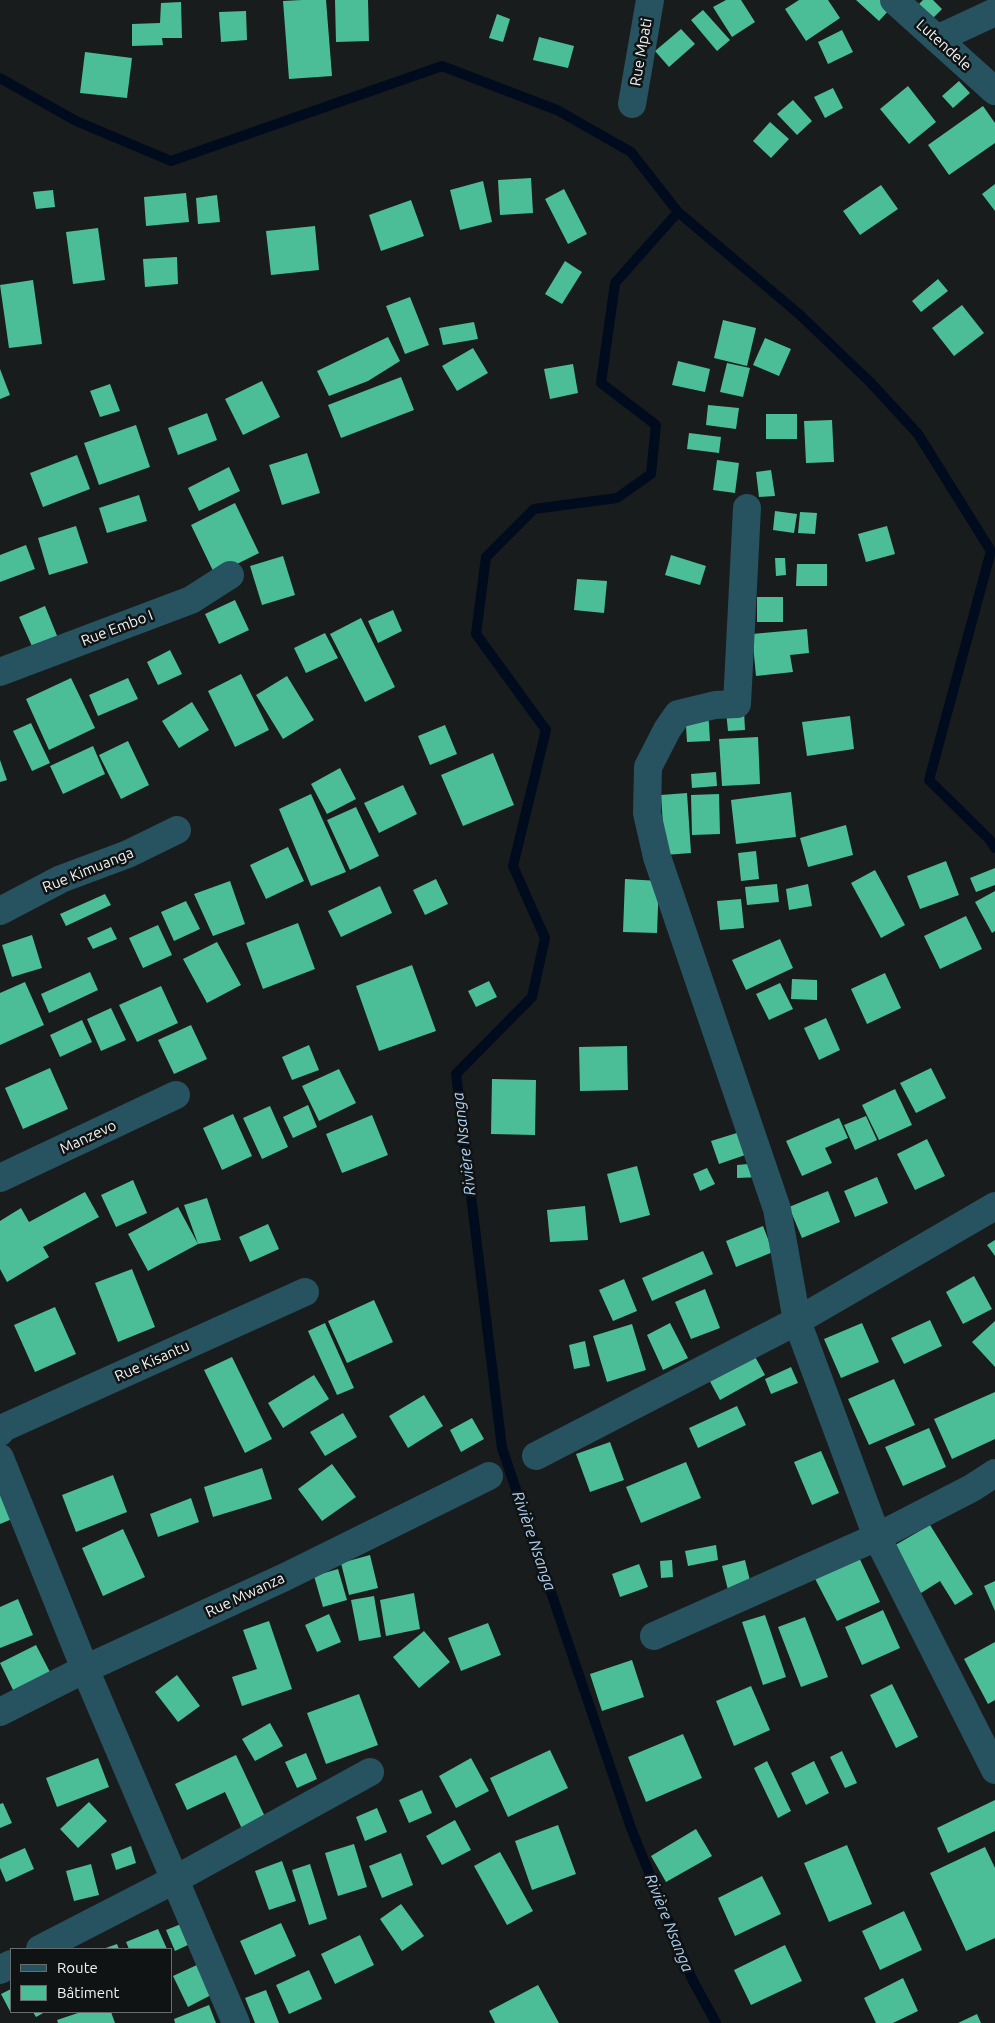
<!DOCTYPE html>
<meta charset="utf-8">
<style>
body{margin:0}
#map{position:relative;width:995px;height:2023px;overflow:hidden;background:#191c1c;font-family:Ubuntu,sans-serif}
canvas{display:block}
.legend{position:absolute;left:10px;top:1948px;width:162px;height:65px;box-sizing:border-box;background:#101313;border:1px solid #6a6d6d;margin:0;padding:6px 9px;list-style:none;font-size:15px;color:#f1f3f3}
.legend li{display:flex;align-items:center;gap:10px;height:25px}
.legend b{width:25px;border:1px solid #6a6d6d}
</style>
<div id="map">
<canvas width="995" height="2023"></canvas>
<ul class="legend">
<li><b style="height:6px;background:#275260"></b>Route</li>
<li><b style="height:14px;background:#4bbe98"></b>Bâtiment</li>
</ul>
</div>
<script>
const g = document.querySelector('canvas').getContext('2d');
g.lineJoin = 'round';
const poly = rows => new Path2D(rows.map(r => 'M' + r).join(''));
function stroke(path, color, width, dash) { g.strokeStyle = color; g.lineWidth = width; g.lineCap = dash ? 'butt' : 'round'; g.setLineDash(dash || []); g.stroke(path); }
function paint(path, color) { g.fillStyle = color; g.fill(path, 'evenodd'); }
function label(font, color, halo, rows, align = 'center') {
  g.font = font + ' Ubuntu,sans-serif'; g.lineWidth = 5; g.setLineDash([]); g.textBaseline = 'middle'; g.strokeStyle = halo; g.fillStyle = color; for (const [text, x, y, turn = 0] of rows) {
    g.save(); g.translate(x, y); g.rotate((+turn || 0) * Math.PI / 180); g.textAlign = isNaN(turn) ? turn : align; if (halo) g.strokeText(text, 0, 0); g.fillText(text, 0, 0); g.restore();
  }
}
stroke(poly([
 [0,78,76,121,171,161,442,66,557,110,631,152,678,212,799,314,870,382,918,434,991,551,929,780,989,839,995,848],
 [678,212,615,283,601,383,656,425,651,474,617,498,534,509,486,557,476,634,546,730,513,866,545,938,532,997,456,1074,502,1448,631,1828,692,1979,716,2023]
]), '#000b1e', 10);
paint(poly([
 [302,0,326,0,332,76,289,79,283,1],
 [335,0,368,0,369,41,336,42],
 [726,0,741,0,755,22,732,37,713,7],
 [799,0,828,0,840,18,806,41,785,9],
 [856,0,881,0,890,9,879,21],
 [923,0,933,0,942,9,933,18,919,4],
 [181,2,182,38,162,38,163,45,132,46,132,24,160,23,161,3],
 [703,10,730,40,717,51,691,20],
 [246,11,247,40,221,42,219,12],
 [497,14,510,19,503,42,489,38],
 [681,29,695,44,669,67,655,51],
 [842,30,853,52,828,64,818,42],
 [539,37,574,46,568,68,533,60],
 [85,52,132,58,127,98,80,93],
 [959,81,970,93,953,108,942,96],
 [908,86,936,122,909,144,880,109],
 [833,88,843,108,825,118,814,97],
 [793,100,812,121,797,135,777,114],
 [983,106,995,123,995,143,949,175,928,145],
 [770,122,789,139,771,158,753,141],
 [531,178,533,213,500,215,498,180],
 [483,181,492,222,460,230,450,190],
 [995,184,995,211,982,194],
 [881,185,898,209,860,235,843,211],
 [564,189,587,234,568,244,545,199],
 [53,190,55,207,36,209,33,192],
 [186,193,189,222,146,226,144,197],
 [217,195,220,222,198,224,196,198],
 [411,200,424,236,381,251,369,215],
 [315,226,319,270,271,275,266,231],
 [98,228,105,280,73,284,66,232],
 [177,257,178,284,145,287,143,259],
 [565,261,582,272,562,304,545,294],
 [938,279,948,291,921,312,912,301],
 [33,280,42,344,9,348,0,285],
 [410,297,429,345,405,354,386,306],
 [962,305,984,333,954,356,932,328],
 [723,320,756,328,747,366,714,358],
 [474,322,478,339,443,345,439,328],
 [388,337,400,361,368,381,329,396,317,371],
 [765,338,791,349,779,376,753,365],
 [473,348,488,373,457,391,442,366],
 [678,361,710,369,705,392,672,385],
 [727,363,750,368,743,397,720,392],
 [573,364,578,393,550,399,544,369],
 [0,369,10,395,0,399],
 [401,377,414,410,341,438,328,405],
 [262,381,280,417,243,435,225,399],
 [110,384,120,411,100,417,90,391],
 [708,405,739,408,736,429,706,425],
 [207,413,217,440,178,455,168,428],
 [766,414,797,414,797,439,766,439],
 [832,420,834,462,806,463,804,421],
 [136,425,150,467,99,485,84,443],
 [689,433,721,437,719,453,687,449],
 [307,453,320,493,282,505,269,465],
 [77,455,90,489,43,507,30,473],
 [717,460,739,463,735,493,713,490],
 [229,467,240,491,199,511,188,488],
 [771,470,775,496,759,497,756,472],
 [139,495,147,521,107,533,99,508],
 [235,503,259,553,215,575,191,525],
 [775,511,797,514,794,533,773,530],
 [800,512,817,513,815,534,798,533],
 [76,526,88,563,49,575,38,538],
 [887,526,895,554,866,562,858,534],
 [26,545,35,569,0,582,0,555],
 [671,555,706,566,700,585,665,575],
 [283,556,295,595,262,605,250,566],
 [775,558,785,558,786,575,776,576],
 [797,564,827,564,827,586,796,586],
 [577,579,607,581,604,613,574,610],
 [757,597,783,597,783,622,757,622],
 [235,600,249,630,219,644,205,614],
 [45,606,60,643,35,653,19,617],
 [393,610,402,631,378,643,368,621],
 [361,618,395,687,365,702,330,634],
 [807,629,809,653,790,655,793,672,756,676,752,634],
 [325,633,338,658,306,673,294,648],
 [170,650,182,674,158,685,147,662],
 [241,674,269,730,235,747,208,691],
 [287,676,314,720,283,739,256,695],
 [71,678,95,728,49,750,26,699],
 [128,678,138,699,98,716,89,695],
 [192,702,209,730,179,748,162,721],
 [708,709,710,741,687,742,685,710],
 [726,711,744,711,745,730,728,731],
 [850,716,854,749,807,756,802,722],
 [31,723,50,763,32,771,13,731],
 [445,725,457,754,430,765,418,736],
 [758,737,760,784,722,786,719,739],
 [128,741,149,785,121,799,99,755],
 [93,746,105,774,63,794,50,766],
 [493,753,514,805,463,826,441,775],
 [0,760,7,780,0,782],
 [340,768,356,799,327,814,311,784],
 [716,772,717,786,692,788,691,774],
 [403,785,417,814,379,833,364,803],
 [791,792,796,837,736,844,731,800],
 [687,793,691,853,665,855,661,795],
 [311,794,346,872,311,886,279,809],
 [719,794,720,834,692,835,691,795],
 [356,807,379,856,350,870,327,820],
 [846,825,853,855,808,867,800,838],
 [288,847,304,881,266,899,250,865],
 [756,851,759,879,741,881,738,853],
 [946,861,959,895,920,909,907,876],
 [995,868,995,885,976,892,970,878],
 [875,870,905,925,881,938,851,883],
 [436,879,448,904,425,915,413,890],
 [625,879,659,881,657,933,623,932],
 [230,881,245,924,213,936,194,894],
 [777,884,779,902,747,905,745,887],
 [808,884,812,906,789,910,786,889],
 [380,886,392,913,341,937,328,911],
 [995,891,995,931,992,933,975,902],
 [105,894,111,905,66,926,60,914],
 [741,899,744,928,720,930,717,901],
 [186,901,200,929,174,941,161,912],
 [966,916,982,949,940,969,924,936],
 [298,923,315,969,263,989,246,943],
 [158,925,172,955,143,968,129,938],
 [111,927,117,939,93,949,87,938],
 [32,935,42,968,12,977,2,945],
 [780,939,793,968,746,990,732,960],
 [217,942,241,985,207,1003,183,959],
 [412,965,436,1031,379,1051,356,986],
 [90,972,98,990,49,1013,41,994],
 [885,973,901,1008,867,1024,851,989],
 [792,979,817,980,817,1000,791,999],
 [489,981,497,997,476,1007,468,991],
 [25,982,44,1025,0,1045,0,993],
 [780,983,793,1009,769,1020,756,994],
 [161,986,178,1023,137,1042,119,1005],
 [111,1008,126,1040,101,1051,87,1019],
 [826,1018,840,1050,819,1060,804,1028],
 [82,1020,92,1042,60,1057,50,1035],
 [191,1025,207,1059,174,1074,158,1040],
 [309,1045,319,1070,292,1080,282,1057],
 [627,1046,628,1090,580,1091,579,1047],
 [50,1068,68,1109,23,1129,5,1088],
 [931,1068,946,1098,916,1113,900,1083],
 [339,1069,356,1103,319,1121,302,1086],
 [492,1079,536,1080,535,1135,491,1134],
 [895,1089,912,1125,879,1140,862,1105],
 [308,1105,317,1127,293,1138,283,1117],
 [270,1106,288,1147,262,1159,243,1118],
 [233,1114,252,1156,222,1170,203,1128],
 [372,1115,388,1155,342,1173,326,1134],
 [866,1116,877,1140,855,1150,844,1125],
 [839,1118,848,1138,825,1148,832,1163,802,1176,786,1141],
 [740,1132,748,1154,719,1164,711,1141],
 [927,1139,945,1176,915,1190,897,1154],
 [759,1163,760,1177,737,1178,737,1165],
 [637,1166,650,1215,620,1223,607,1174],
 [707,1168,715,1184,700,1191,693,1174],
 [877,1177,888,1203,855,1217,844,1191],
 [133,1180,147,1213,116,1227,101,1195],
 [828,1191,840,1222,802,1238,789,1207],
 [85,1192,99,1217,43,1247,49,1257,7,1282,0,1269,0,1221,21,1208,29,1222],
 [207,1198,221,1240,198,1244,184,1205],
 [585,1206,588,1240,550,1242,547,1210],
 [178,1207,198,1244,148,1271,128,1234],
 [268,1224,279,1249,250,1262,239,1237],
 [763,1226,773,1252,736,1267,726,1241],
 [995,1240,995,1256,987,1245],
 [703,1251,713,1274,652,1301,642,1278],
 [132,1269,155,1327,118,1342,95,1283],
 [974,1276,992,1309,963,1324,946,1292],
 [624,1279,637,1311,613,1321,599,1290],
 [705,1289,720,1328,691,1339,675,1302],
 [374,1300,393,1342,347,1363,328,1321],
 [55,1307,76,1354,35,1372,14,1325],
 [930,1320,942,1346,904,1364,891,1338],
 [995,1321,995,1367,972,1342],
 [325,1323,354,1388,337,1395,308,1331],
 [670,1323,688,1358,663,1370,647,1335],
 [862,1323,879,1362,841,1378,824,1339],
 [632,1324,646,1370,607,1382,593,1336],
 [585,1341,590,1366,574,1369,569,1345],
 [752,1351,765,1375,720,1400,707,1376],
 [232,1357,272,1439,245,1453,204,1370],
 [791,1367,798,1383,771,1394,765,1379],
 [314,1375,329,1399,283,1428,268,1403],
 [894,1379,915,1425,869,1445,848,1399],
 [995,1392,995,1439,952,1459,934,1419],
 [424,1395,443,1426,408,1448,389,1416],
 [737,1406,746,1425,698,1448,689,1428],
 [343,1413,357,1437,325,1456,310,1432],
 [472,1418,484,1439,461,1452,450,1430],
 [929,1428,946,1467,903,1486,885,1447],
 [610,1442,624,1480,590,1492,576,1454],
 [821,1451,839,1493,812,1505,794,1462],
 [686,1462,701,1498,641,1523,626,1487],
 [332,1464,356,1497,322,1521,298,1489],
 [262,1468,272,1499,213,1517,204,1487],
 [113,1475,127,1512,76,1532,62,1495],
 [0,1478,17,1517,0,1524],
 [191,1498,199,1522,158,1537,150,1514],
 [930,1525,973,1594,955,1605,940,1581,921,1593,892,1547],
 [123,1529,145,1577,103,1596,82,1548],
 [716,1545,718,1560,688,1566,685,1551],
 [856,1551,880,1602,837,1621,811,1571],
 [370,1555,378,1588,349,1595,341,1563],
 [672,1560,673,1577,661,1578,660,1561],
 [745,1560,753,1593,730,1598,722,1566],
 [639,1564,648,1587,620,1597,612,1574],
 [338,1569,347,1600,323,1607,314,1576],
 [995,1581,995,1611,984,1586],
 [414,1593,420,1629,386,1636,380,1600],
 [374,1596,381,1637,359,1641,351,1600],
 [18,1599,33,1635,0,1648,0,1607],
 [883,1610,900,1648,862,1665,845,1627],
 [329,1614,341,1642,317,1652,305,1625],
 [765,1615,786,1677,763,1685,742,1622],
 [805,1617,828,1677,801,1687,778,1627],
 [269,1621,292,1689,242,1706,232,1677,257,1669,243,1630],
 [488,1623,501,1655,461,1671,448,1638],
 [424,1631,450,1662,419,1688,393,1657],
 [995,1642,995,1700,988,1704,964,1659],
 [36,1645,52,1676,15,1694,0,1663],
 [632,1660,644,1697,602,1711,590,1674],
 [177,1675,200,1706,178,1722,155,1692],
 [892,1684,918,1737,896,1748,870,1695],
 [751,1686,770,1730,734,1746,716,1701],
 [359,1694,378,1745,326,1764,307,1713],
 [270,1723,283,1746,255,1761,242,1739],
 [683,1734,702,1778,646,1802,628,1757],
 [550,1750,568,1788,508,1817,490,1778],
 [842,1751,857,1783,845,1788,830,1757],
 [306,1753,317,1779,297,1788,285,1762],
 [236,1755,267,1821,243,1831,225,1792,187,1810,175,1784],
 [98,1758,109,1787,57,1807,46,1778],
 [471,1758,489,1791,456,1808,439,1776],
 [767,1761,791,1811,778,1818,754,1768],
 [814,1761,829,1793,806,1805,791,1773],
 [422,1790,432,1813,409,1823,399,1800],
 [995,1800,995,1831,948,1853,937,1828],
 [89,1802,107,1821,78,1848,60,1829],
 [3,1803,12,1823,0,1828,0,1804],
 [377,1808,387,1832,365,1841,356,1817],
 [455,1820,471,1850,442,1865,426,1836],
 [558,1825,576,1874,532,1890,515,1841],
 [696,1829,712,1856,666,1882,651,1856],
 [354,1844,367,1887,338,1896,325,1853],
 [847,1845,872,1904,829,1922,804,1863],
 [131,1846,136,1863,116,1870,111,1854],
 [985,1847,995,1868,995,1938,966,1951,930,1873],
 [25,1848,34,1869,6,1882,0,1868,0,1859],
 [500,1852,533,1911,507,1925,474,1866],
 [401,1853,413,1885,382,1898,369,1866],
 [282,1861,296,1901,269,1910,255,1871],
 [91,1864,99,1895,74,1901,66,1871],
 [310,1864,327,1919,309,1925,292,1870],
 [762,1876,781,1914,735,1936,718,1898],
 [401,1904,424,1936,402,1951,380,1919],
 [904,1911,922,1950,880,1970,862,1931],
 [281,1923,296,1956,255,1975,240,1941],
 [181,1924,190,1944,175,1951,166,1930],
 [158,1929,167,1949,129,1949,126,1942],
 [360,1935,374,1965,335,1984,321,1954],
 [117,1944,119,1949,103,1949],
 [785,1945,802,1981,751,2005,734,1970],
 [199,1964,213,1994,188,2007,173,1976],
 [309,1970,322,1999,289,2014,276,1985],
 [903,1978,918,2011,893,2023,876,2023,864,1998],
 [538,1985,559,2023,495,2023,489,2011],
 [11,1989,11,2013,1,1994],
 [266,1990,279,2023,255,2023,245,1998],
 [209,2005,216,2023,175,2023,174,2019],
 [33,2012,45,2012,36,2017],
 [81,2012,111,2012,115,2023,58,2023,57,2020],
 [977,2014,981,2023,958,2023]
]), '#4bbe98');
stroke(poly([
 [894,0,995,91],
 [937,39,995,12],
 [632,104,650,0],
 [747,508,737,704,715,705,678,714,667,730,648,767,647,813,657,857,777,1209,797,1321,877,1537,995,1770],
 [0,672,191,600,230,575],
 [0,911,61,879,128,854,177,830],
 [0,1178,176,1095],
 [0,1432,3,1428,305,1292],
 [536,1456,797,1321,995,1206],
 [0,1458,85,1669,236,2023],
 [654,1636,877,1537,972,1488,995,1473],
 [0,1712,85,1669,285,1577,489,1476],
 [40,1949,176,1879,370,1772],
 [0,1970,11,1964]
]), '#275260', 28);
label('15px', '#f1f3f3', '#101313', [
 ["Lutendele",944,45,42],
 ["Rue Mpati",641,52,-80],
 ["Rue Embo I",117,628,-21],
 ["Rue Kimuanga",88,870,-22],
 ["Manzevo",88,1137,-25],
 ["Rue Kisantu",152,1361,-24],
 ["Rue Mwanza",245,1595,-25]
]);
label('italic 16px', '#adcef0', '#101313', [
 ["Rivière Nsanga",464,1144,-97],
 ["Rivière Nsanga",534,1541,71],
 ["Rivière Nsanga",669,1923,68]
]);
</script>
